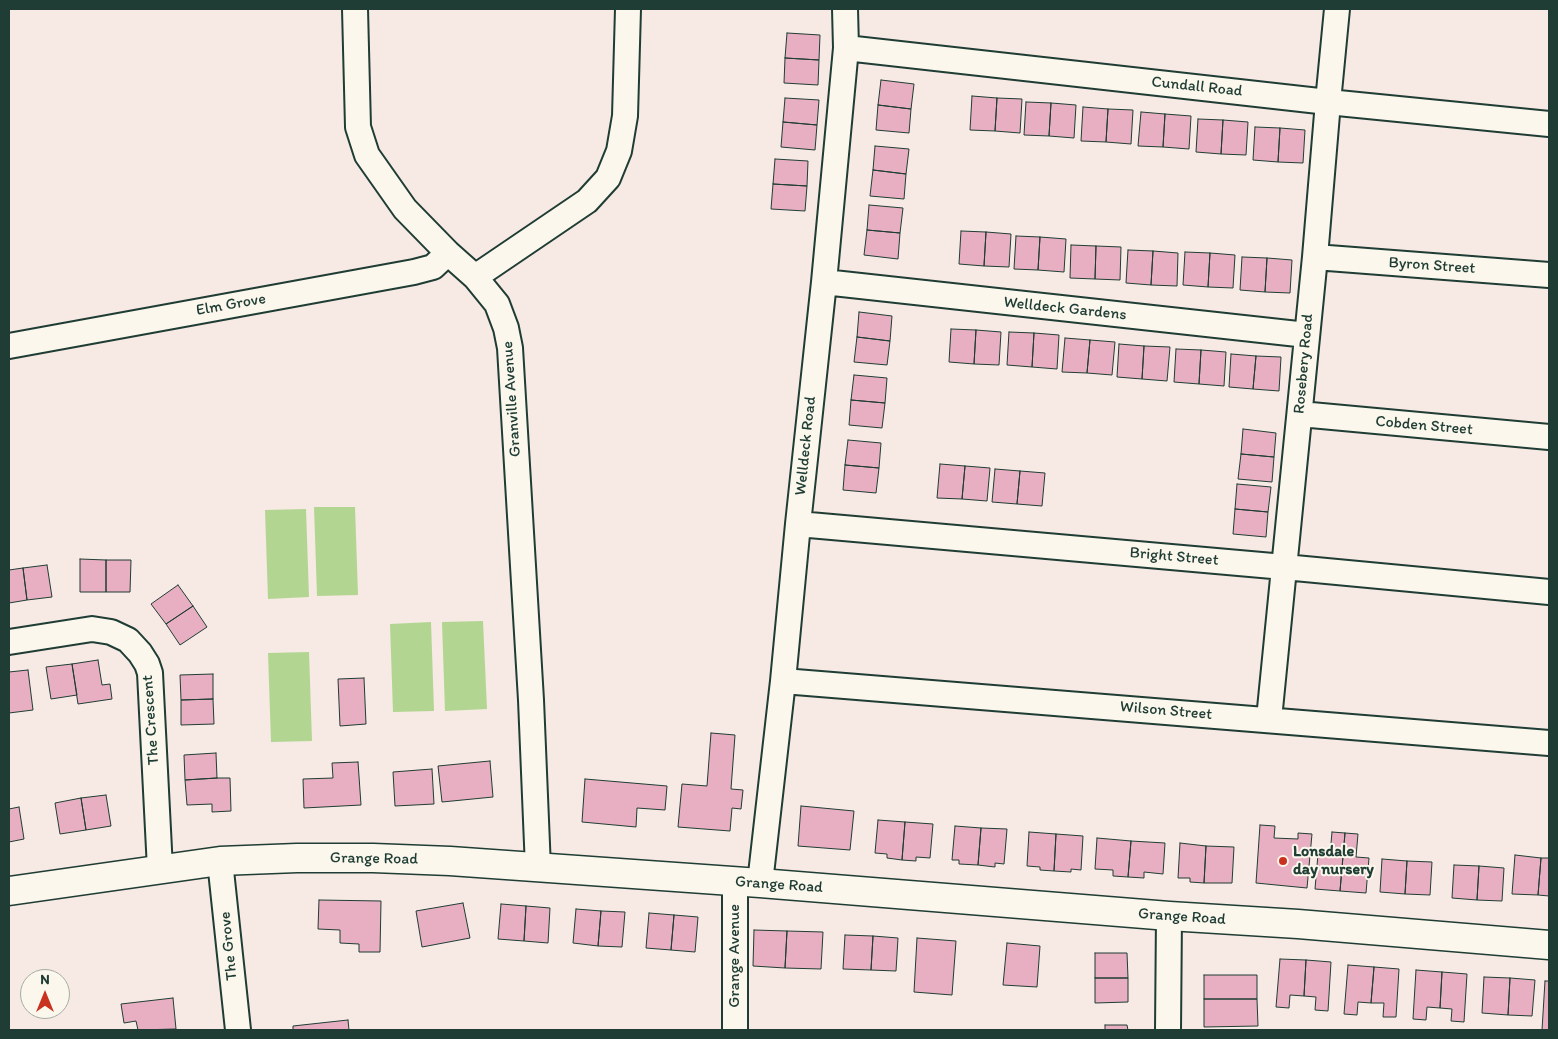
<!DOCTYPE html>
<style>
body{margin:0}
#map{position:relative;width:1558px;height:1039px;overflow:hidden;background:#f7e9e3;font-family:Itim,sans-serif}
canvas{display:block}
.frame{position:absolute;inset:0;border:10px solid #1f3d34;pointer-events:none}
.north{position:absolute;left:20px;top:969px;width:50px;height:50px;box-sizing:border-box;background:#fbf7ec;border:1px solid #a3ada2;border-radius:50%;rotate:0deg;font-size:14px;font-weight:700;line-height:20px;text-align:center;color:#1f3d34}
.north::after{content:'';display:block;margin:auto;width:18px;height:22px;background:#c8321e;clip-path:polygon(50% 0,100% 100%,50% 72%,0 100%)}
</style>
<div id="map">
<canvas width="1558" height="1039"></canvas>
<div class="frame"></div>
<div class="north">N</div>
</div>
<script>
const g = document.querySelector('canvas').getContext('2d');
g.lineJoin = 'round';
function paint(path, color) { g.fillStyle = color; g.fill(path, 'evenodd'); }
const poly = rows => new Path2D(rows.map(r => 'M' + r).join(''));
function stroke(path, color, width, dash) { g.strokeStyle = color; g.lineWidth = width; g.lineCap = dash ? 'butt' : 'round'; g.setLineDash(dash || []); g.stroke(path); }
function label(font, color, halo, rows, align = 'center') {
  g.font = font + ' Itim,sans-serif'; g.lineWidth = 4; g.setLineDash([]); g.textBaseline = 'middle'; g.strokeStyle = halo; g.fillStyle = color; for (const [text, x, y, turn = 0] of rows) {
    g.save(); g.translate(x, y); g.rotate((+turn || 0) * Math.PI / 180); g.textAlign = isNaN(turn) ? turn : align; if (halo) g.strokeText(text, 0, 0); g.fillText(text, 0, 0); g.restore();
  }
}
paint(poly([
 [314,507,355,507,358,595,317,596],
 [306,509,309,597,268,599,265,510],
 [483,621,487,709,445,711,442,622],
 [431,622,434,711,393,712,390,624],
 [309,652,312,741,271,742,268,653]
]), '#b2d691');
const building = poly([
 [787,33,820,35,819,60,785,58,787,33],
 [785,58,819,60,818,85,784,83,785,58],
 [881,80,914,84,911,109,878,105,881,80],
 [972,96,997,98,995,131,970,130,972,96],
 [785,98,819,100,817,125,783,122,785,98],
 [997,98,1022,99,1020,133,995,131,997,98],
 [1026,102,1051,103,1049,136,1024,135,1026,102],
 [1051,103,1076,105,1074,138,1049,136,1051,103],
 [878,105,911,109,909,133,876,130,878,105],
 [1083,107,1108,109,1106,142,1081,141,1083,107],
 [1108,109,1133,110,1131,144,1106,142,1108,109],
 [1141,112,1165,114,1163,147,1138,146,1141,112],
 [1165,114,1191,116,1189,149,1163,147,1165,114],
 [1198,119,1223,120,1221,154,1196,152,1198,119],
 [1223,120,1248,122,1246,155,1221,154,1223,120],
 [783,122,817,125,815,150,781,147,783,122],
 [1255,127,1280,128,1278,162,1253,160,1255,127],
 [1280,128,1305,130,1303,163,1278,162,1280,128],
 [875,146,909,149,906,174,873,170,875,146],
 [775,159,808,161,807,186,773,184,775,159],
 [873,170,906,174,904,199,870,196,873,170],
 [773,184,807,186,805,211,771,209,773,184],
 [869,205,903,208,900,233,867,230,869,205],
 [867,230,900,233,898,259,864,255,867,230],
 [961,231,986,232,984,266,959,264,961,231],
 [986,232,1011,234,1009,267,984,266,986,232],
 [1016,236,1040,237,1038,270,1014,269,1016,236],
 [1040,237,1066,239,1064,272,1038,270,1040,237],
 [1071,245,1096,246,1095,279,1070,278,1071,245],
 [1096,246,1121,247,1120,280,1095,279,1096,246],
 [1128,250,1153,251,1151,285,1126,283,1128,250],
 [1153,251,1178,253,1177,286,1151,285,1153,251],
 [1185,252,1210,253,1208,287,1183,285,1185,252],
 [1210,253,1235,255,1233,288,1208,287,1210,253],
 [1242,257,1267,258,1265,292,1240,290,1242,257],
 [1267,258,1292,260,1290,293,1265,292,1267,258],
 [859,312,892,316,890,341,857,337,859,312],
 [951,329,976,330,974,364,949,362,951,329],
 [976,330,1001,332,999,365,974,364,976,330],
 [1009,332,1034,333,1032,367,1007,365,1009,332],
 [1034,333,1059,335,1057,369,1032,367,1034,333],
 [857,337,890,341,887,365,854,362,857,337],
 [1065,338,1090,340,1087,373,1062,372,1065,338],
 [1090,340,1115,342,1112,375,1087,373,1090,340],
 [1119,344,1144,346,1142,379,1117,377,1119,344],
 [1144,346,1170,347,1167,381,1142,379,1144,346],
 [1176,349,1201,350,1199,384,1174,382,1176,349],
 [1201,350,1226,352,1224,386,1199,384,1201,350],
 [1231,354,1256,356,1253,389,1229,387,1231,354],
 [1256,356,1281,357,1279,391,1253,389,1256,356],
 [854,375,887,378,885,403,851,400,854,375],
 [851,400,885,403,882,428,849,425,851,400],
 [1243,429,1276,433,1274,457,1241,454,1243,429],
 [848,440,881,443,879,468,845,465,848,440],
 [1241,454,1274,457,1272,482,1238,479,1241,454],
 [940,464,965,466,962,499,937,498,940,464],
 [845,465,879,468,876,493,843,490,845,465],
 [965,466,990,468,987,501,962,499,965,466],
 [995,469,1020,471,1017,504,992,502,995,469],
 [1020,471,1045,473,1042,506,1017,504,1020,471],
 [1237,484,1271,487,1268,512,1235,509,1237,484],
 [1235,509,1268,512,1266,537,1233,534,1235,509],
 [80,559,106,560,106,592,80,592,80,559],
 [106,560,131,560,130,592,106,592,106,560],
 [47,565,52,597,27,600,23,568,47,565],
 [23,568,27,600,9,603,9,570,23,568],
 [178,585,193,606,166,624,151,604,178,585],
 [193,606,207,627,180,645,166,624,193,606],
 [98,660,102,685,110,684,112,699,78,704,72,664,98,660],
 [72,664,77,695,51,699,46,667,72,664],
 [28,670,33,710,9,713,9,672,28,670],
 [213,674,213,699,181,700,180,675,213,674],
 [364,678,366,724,340,726,338,679,364,678],
 [213,699,214,724,181,725,181,700,213,699],
 [711,733,735,735,731,789,743,790,741,809,732,808,730,831,678,827,682,784,707,786,711,733],
 [216,753,217,778,185,780,184,755,216,753],
 [490,761,493,797,442,802,438,766,490,761],
 [358,762,361,805,304,808,303,779,333,778,332,763,358,762],
 [432,769,434,804,395,806,393,772,432,769],
 [217,778,230,778,231,811,212,812,212,804,187,805,185,780,217,778],
 [585,779,667,786,665,810,637,808,636,827,582,822,585,779],
 [106,795,111,826,86,830,81,798,106,795],
 [81,798,86,830,60,834,55,803,81,798],
 [801,806,854,811,850,850,798,846,801,806],
 [19,807,24,839,9,842,9,809,19,807],
 [878,820,905,822,902,860,887,858,887,854,875,853,878,820],
 [905,822,933,824,930,858,916,857,916,861,902,860,905,822],
 [1260,825,1275,826,1274,838,1298,839,1298,833,1312,834,1307,888,1256,883,1260,825],
 [955,826,981,828,978,865,959,864,959,860,952,860,955,826],
 [981,828,1007,829,1004,864,995,863,995,867,978,865,981,828],
 [1029,832,1056,834,1054,871,1040,870,1040,867,1027,866,1029,832],
 [1332,832,1345,833,1340,891,1315,889,1318,854,1330,855,1332,832],
 [1345,833,1358,834,1356,857,1369,858,1366,893,1340,891,1345,833],
 [1056,834,1083,836,1081,870,1071,869,1071,872,1054,871,1056,834],
 [1097,838,1131,841,1128,877,1113,876,1113,870,1095,869,1097,838],
 [1131,841,1165,843,1163,874,1144,872,1144,878,1128,877,1131,841],
 [1180,843,1206,846,1204,883,1190,882,1190,878,1178,878,1180,843],
 [1206,846,1234,847,1232,883,1204,883,1206,846],
 [1515,855,1541,858,1538,895,1512,894,1515,855],
 [1541,858,1549,858,1549,896,1538,895,1541,858],
 [1382,859,1407,861,1405,894,1380,892,1382,859],
 [1407,861,1432,862,1430,895,1405,894,1407,861],
 [1454,865,1479,866,1477,900,1452,898,1454,865],
 [1479,866,1504,868,1502,901,1477,900,1479,866],
 [319,900,381,901,380,952,359,952,359,944,340,943,340,930,318,929,319,900],
 [463,903,470,938,422,947,416,911,463,903],
 [501,904,526,906,524,941,498,939,501,904],
 [526,906,550,908,548,943,524,941,526,906],
 [576,909,601,911,598,946,573,943,576,909],
 [601,911,625,912,622,947,598,946,601,911],
 [649,913,674,915,671,950,646,948,649,913],
 [674,915,698,917,695,952,671,950,674,915],
 [754,930,787,931,785,968,753,966,754,930],
 [787,931,823,932,821,969,785,968,787,931],
 [845,935,873,936,871,970,843,969,845,935],
 [873,936,898,938,896,971,871,970,873,936],
 [917,938,956,941,952,995,914,992,917,938],
 [1007,943,1040,946,1037,987,1003,985,1007,943],
 [1095,953,1127,953,1128,978,1095,978,1095,953],
 [1280,959,1306,960,1304,996,1290,995,1289,1008,1276,1007,1280,959],
 [1306,960,1331,962,1328,1011,1315,1010,1316,997,1304,996,1306,960],
 [1348,965,1374,967,1371,1003,1358,1002,1357,1015,1344,1014,1348,965],
 [1374,967,1399,969,1396,1017,1383,1017,1384,1003,1371,1003,1374,967],
 [1416,970,1442,972,1440,1008,1427,1007,1426,1020,1413,1019,1416,970],
 [1442,972,1467,974,1464,1022,1451,1021,1452,1009,1440,1008,1442,972],
 [1204,975,1257,975,1257,999,1204,999,1204,975],
 [1484,977,1510,978,1508,1015,1482,1013,1484,977],
 [1095,978,1128,978,1128,1002,1095,1003,1095,978],
 [1510,978,1535,980,1532,1016,1508,1015,1510,978],
 [1545,981,1549,981,1549,1030,1542,1030,1545,981],
 [173,998,176,1029,138,1030,136,1021,124,1023,121,1004,173,998],
 [1204,999,1257,999,1258,1026,1204,1027,1204,999],
 [348,1020,349,1030,293,1030,293,1026,348,1020],
 [1105,1025,1127,1025,1128,1030,1105,1030,1105,1025]
]);
paint(building, '#e7afc1');
stroke(building, '#1f3d34', 1);
const street = poly([
 [355,9,358,127,367,155,405,209,448,253,475,277,497,304,506,328,510,348,531,700,538,868],
 [846,48,1328,102,1549,124],
 [1315,257,1549,275],
 [475,277,587,201,608,178,619,151,625,116,628,9],
 [824,282,1307,335],
 [9,346,414,272,433,267,448,253],
 [1300,414,1549,437],
 [798,524,1284,567,1549,592],
 [9,642,92,629,111,632,128,640,140,653,147,664,150,673,160,869],
 [783,681,1549,743],
 [1269,719,1315,257,1328,102,1337,9],
 [220,861,238,1030],
 [735,882,735,1030],
 [760,883,783,681,798,524,824,282,846,48,845,9],
 [1168,1030,1169,916]
]);
const secondary = poly([
 [9,891,220,861,297,858,373,858,450,861,760,883,1169,916,1298,924,1549,945]
]);
stroke(street, '#1f3d34', 28);
stroke(secondary, '#1f3d34', 31);
stroke(street, '#fbf7ec', 24);
stroke(secondary, '#fbf7ec', 28);
for (const [x, y, r, color] of [
 [1283,861,5,"#c8321e"]
]) { const dot = new Path2D(); dot.arc(x, y, r, 0, 2 * Math.PI); g.fillStyle = color; g.fill(dot); stroke(dot, '#fbf7ec', 2); }
label('16px', '#1f3d34', '#fbf7ec', [
 ["Cundall Road",1197,87,6],
 ["Byron Street",1432,266,4],
 ["Elm Grove",231,305,-10],
 ["Welldeck Gardens",1065,309,6],
 ["Rosebery Road",1304,364,-85],
 ["Granville Avenue",512,399,-94],
 ["Cobden Street",1424,426,5],
 ["Welldeck Road",806,446,-84],
 ["Bright Street",1174,557,5],
 ["Wilson Street",1166,711,5],
 ["The Crescent",151,720,-94],
 ["Grange Road",374,859,1],
 ["Grange Road",779,885,4],
 ["Grange Road",1182,917,4],
 ["The Grove",229,946,-96],
 ["Grange Avenue",735,956,-90]
]);
label('bold 16px', '#1f3d34', '#fbf7ec', [
 ["Lonsdale",1293,852],
 ["day nursery",1293,870]
], 'left');
</script>
